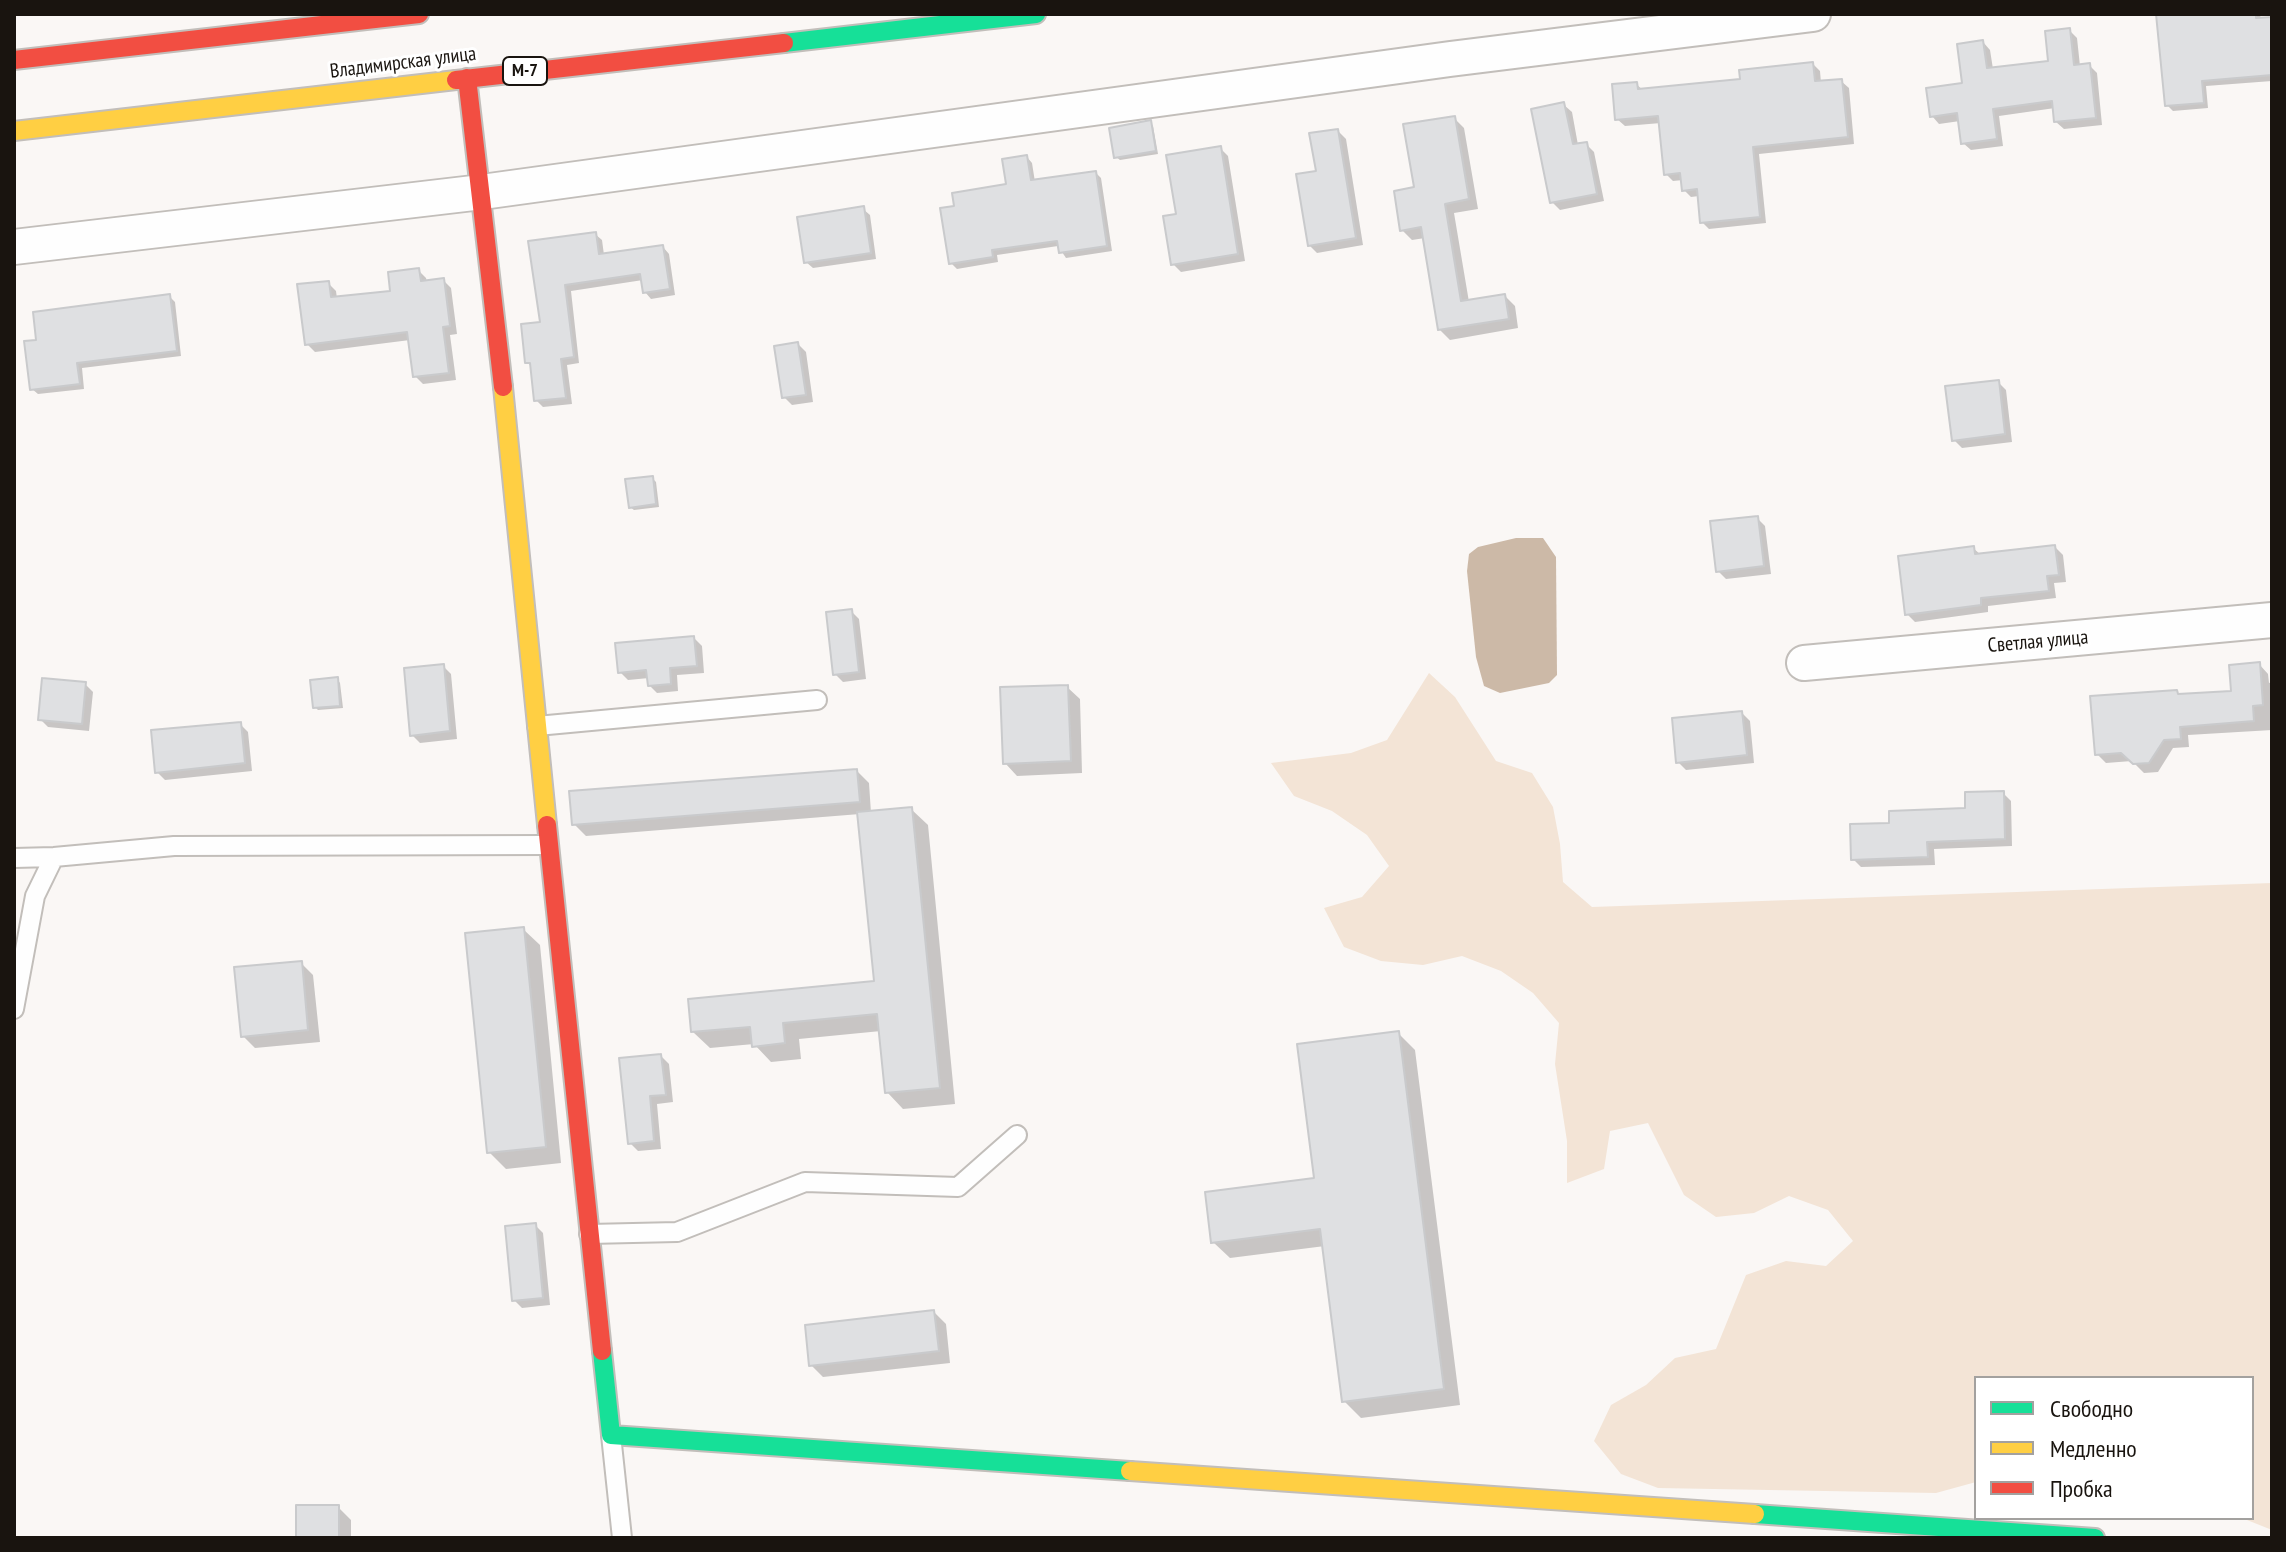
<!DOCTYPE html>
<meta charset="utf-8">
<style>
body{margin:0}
#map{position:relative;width:2286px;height:1552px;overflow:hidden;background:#faf7f5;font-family:"PT Sans Narrow",sans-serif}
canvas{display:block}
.frame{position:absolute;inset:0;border:16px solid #19140f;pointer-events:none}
.legend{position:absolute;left:1974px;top:1376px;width:280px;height:144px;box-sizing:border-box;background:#fff;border:2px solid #a3a19f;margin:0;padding:10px 14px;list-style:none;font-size:24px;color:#19140f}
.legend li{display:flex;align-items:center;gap:16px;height:40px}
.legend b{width:40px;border:2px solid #a3a19f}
</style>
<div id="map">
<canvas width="2286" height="1552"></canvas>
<div class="frame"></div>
<ul class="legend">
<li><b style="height:10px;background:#16e098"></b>Свободно</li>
<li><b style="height:10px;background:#ffcf43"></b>Медленно</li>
<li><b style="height:10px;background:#f24e42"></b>Пробка</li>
</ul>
</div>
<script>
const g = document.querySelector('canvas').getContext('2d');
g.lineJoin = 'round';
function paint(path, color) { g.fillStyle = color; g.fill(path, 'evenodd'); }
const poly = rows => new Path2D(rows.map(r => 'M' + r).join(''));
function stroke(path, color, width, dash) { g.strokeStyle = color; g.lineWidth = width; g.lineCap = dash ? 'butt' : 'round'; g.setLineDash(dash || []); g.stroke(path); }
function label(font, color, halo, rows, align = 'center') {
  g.font = font + ' "PT Sans Narrow",sans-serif'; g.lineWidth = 6; g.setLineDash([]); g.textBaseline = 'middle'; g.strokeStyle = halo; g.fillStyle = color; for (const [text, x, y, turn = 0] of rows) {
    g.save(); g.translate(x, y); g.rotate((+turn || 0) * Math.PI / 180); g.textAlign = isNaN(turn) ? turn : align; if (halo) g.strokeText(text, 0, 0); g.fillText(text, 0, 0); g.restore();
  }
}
paint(poly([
 [1429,673,1455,697,1496,761,1532,773,1553,807,1560,844,1563,882,1592,907,2272,883,2272,1530,2242,1518,2252,1518,2252,1378,1976,1378,1976,1482,1936,1493,1658,1488,1621,1474,1594,1441,1611,1405,1646,1385,1675,1358,1716,1349,1746,1275,1786,1261,1826,1266,1853,1241,1828,1210,1789,1196,1754,1213,1716,1217,1684,1195,1648,1123,1610,1131,1604,1169,1567,1183,1567,1141,1555,1064,1559,1023,1533,993,1501,971,1462,956,1423,965,1381,961,1344,947,1324,908,1362,897,1389,866,1367,835,1332,811,1294,796,1271,763,1351,753,1387,740]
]), '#f3e4d6');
paint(poly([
 [1516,538,1543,538,1556,557,1557,675,1549,683,1500,693,1484,686,1476,657,1467,571,1469,554,1478,547]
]), '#ccb9a7');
paint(poly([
 [2166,14,2260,14,2261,20,2272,19,2272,81,2206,86,2208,108,2173,111,2167,105],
 [2069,30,2077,38,2080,66,2089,65,2097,73,2102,125,2064,129,2056,122,2055,108,1999,116,2003,146,1971,150,1963,143,1960,121,1939,124,1932,116,1965,85,1983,42,1990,50,1993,69,2050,62],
 [1813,64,1820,71,1821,83,1841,81,1849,88,1854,144,1759,154,1766,223,1709,229,1702,222,1699,196,1691,197,1684,190,1683,180,1673,181,1666,174,1661,123,1625,126,1617,119,1636,84,1643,90,1742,80],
 [1564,105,1572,112,1578,145,1586,144,1594,152,1604,201,1560,210,1552,202],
 [1454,118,1464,128,1478,209,1454,213,1469,302,1505,296,1515,306,1518,328,1450,340,1440,330,1425,238,1412,240,1402,230,1417,189],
 [1150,123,1153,126,1158,154,1120,160,1116,157],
 [1338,131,1346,139,1363,245,1317,253,1309,245,1318,173],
 [1220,148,1228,156,1245,261,1181,272,1173,264,1179,215],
 [1027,157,1032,163,1035,182,1096,173,1101,178,1112,251,1066,258,1058,246,997,255,998,262,957,269,951,263,957,207,1008,186],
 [863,209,870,215,876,259,813,268,806,262],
 [595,234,602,240,604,255,663,247,669,254,675,295,651,299,645,292,643,280,571,291,579,363,567,365,572,404,543,407,536,400,532,367,527,362,542,323],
 [418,270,426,278,427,282,443,280,451,288,457,334,450,335,456,380,423,384,415,376,410,340,315,352,307,344,328,283,336,291,337,299,392,293],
 [169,296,175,302,181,356,82,368,84,389,38,394,32,389,38,341],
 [798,344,806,352,813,402,792,405,784,397],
 [1998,382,2006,390,2012,442,1962,448,1954,440],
 [652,478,656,482,659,507,634,510,630,507],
 [1757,518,1765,526,1771,574,1726,579,1718,571],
 [2055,547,2063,555,2066,582,2054,583,2056,598,1988,606,1988,612,1915,622,1907,614,1973,548,1981,555],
 [851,611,859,619,866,679,843,682,835,674],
 [694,638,702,646,704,673,677,675,678,691,657,693,649,685,649,678,628,680,620,672],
 [2259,664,2268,674,2269,683,2272,682,2272,730,2188,735,2189,747,2173,748,2158,772,2144,773,2132,761,2106,763,2097,754,2177,692,2181,696,2233,693],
 [443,666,451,674,457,739,420,743,412,735],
 [337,679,340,683,343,708,318,710,315,707],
 [85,684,93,692,89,731,48,727,40,719],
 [1067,687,1080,699,1082,773,1017,776,1005,763],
 [1742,713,1750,721,1754,763,1686,770,1678,762],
 [240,724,248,732,252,771,165,780,157,772],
 [857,771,869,783,871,813,911,809,928,825,955,1104,903,1109,887,1092,881,1031,799,1039,801,1059,771,1062,754,1044,710,1048,693,1032,876,982,860,814,586,836,574,824],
 [2003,793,2011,801,2012,846,1934,849,1935,865,1861,867,1853,859,1891,824,1967,810],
 [523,929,540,945,561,1163,506,1169,489,1152],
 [301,963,313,975,320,1042,255,1048,243,1036],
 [1398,1033,1415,1050,1460,1405,1361,1418,1344,1401,1325,1246,1230,1258,1213,1242,1316,1180],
 [661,1056,669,1064,673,1102,657,1104,661,1149,638,1151,630,1143],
 [535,1225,543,1233,550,1305,522,1308,514,1300],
 [934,1312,946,1324,950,1363,823,1377,811,1365],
 [338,1507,351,1520,351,1538,298,1538]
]), '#0003');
const building = poly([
 [2156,14,2256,14,2256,18,2272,17,2272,75,2202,81,2204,103,2165,106,2156,14],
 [2070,28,2074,65,2090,63,2096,118,2054,122,2052,101,1993,109,1997,139,1961,144,1957,113,1930,117,1926,88,1962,83,1957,44,1983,40,1987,68,2048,61,2045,31,2070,28],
 [1813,62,1815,81,1842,79,1848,137,1753,147,1760,217,1700,223,1697,189,1682,191,1680,173,1664,175,1658,116,1615,120,1612,84,1637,82,1638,89,1740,79,1739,70,1813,62],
 [1564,102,1573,144,1587,142,1597,194,1550,203,1531,109,1564,102],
 [1455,116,1469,199,1445,204,1461,301,1505,294,1509,319,1438,330,1421,227,1400,231,1394,191,1414,187,1403,124,1455,116],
 [1151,120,1156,151,1114,158,1109,128,1151,120],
 [1338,129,1356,238,1308,246,1296,174,1316,171,1309,133,1338,129],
 [1221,146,1238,254,1171,265,1163,216,1176,214,1166,155,1221,146],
 [1027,155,1031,180,1096,171,1107,246,1059,253,1057,241,992,250,993,257,949,264,940,208,954,206,952,193,1006,184,1002,159,1027,155],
 [864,206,871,253,804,263,797,217,864,206],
 [596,232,599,254,663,245,670,289,643,293,640,274,565,285,574,357,561,359,566,398,534,401,530,363,525,363,521,324,540,322,528,241,596,232],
 [419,268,421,281,444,278,450,326,443,327,449,373,413,377,407,332,305,345,297,284,329,281,331,297,390,291,388,272,419,268],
 [170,294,177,351,77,363,80,384,30,390,24,341,36,340,33,312,170,294],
 [798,342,806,395,782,398,774,346,798,342],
 [1999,380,2005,434,1952,441,1945,386,1999,380],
 [653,476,656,504,629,508,625,479,653,476],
 [1758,516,1764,566,1716,572,1710,521,1758,516],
 [2055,545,2059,575,2047,576,2049,591,1981,598,1981,605,1905,615,1898,556,1974,546,1975,554,2055,545],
 [852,609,859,672,833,675,826,612,852,609],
 [694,636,697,666,670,668,671,684,648,686,646,670,618,673,615,643,694,636],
 [2260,662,2263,705,2253,706,2254,721,2180,727,2181,739,2164,740,2149,763,2133,764,2121,753,2095,755,2090,696,2177,690,2178,694,2231,691,2229,665,2260,662],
 [444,664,450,731,410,736,404,668,444,664],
 [338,677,340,706,313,708,310,680,338,677],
 [42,678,86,682,82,724,38,720,42,678],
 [1068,685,1071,761,1003,764,1000,687,1068,685],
 [1742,711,1747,755,1676,763,1672,718,1742,711],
 [241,722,245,763,155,773,151,730,241,722],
 [857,769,860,802,572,825,569,791,857,769],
 [2004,791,2005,839,1927,842,1928,857,1851,860,1850,824,1889,823,1889,811,1965,808,1965,792,2004,791],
 [912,807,940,1088,885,1093,877,1014,783,1023,785,1043,752,1047,750,1027,691,1032,688,999,874,981,857,812,912,807],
 [524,927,546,1147,487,1153,465,933,524,927],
 [302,961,308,1030,241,1037,234,967,302,961],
 [1399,1031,1444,1389,1342,1402,1320,1229,1211,1243,1205,1192,1314,1178,1297,1044,1399,1031],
 [661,1054,666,1095,650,1096,654,1141,628,1144,619,1058,661,1054],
 [536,1223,543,1298,512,1301,505,1226,536,1223],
 [934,1310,939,1351,809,1366,805,1325,934,1310],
 [296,1505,339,1505,339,1538,296,1538,296,1505]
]);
paint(building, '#dfe0e2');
stroke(building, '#c9cacc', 2);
const lane = poly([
 [537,726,817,700],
 [14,858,54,857,174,846,548,845],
 [14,1009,35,896,54,857],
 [589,1234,677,1232,805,1182,958,1187,1017,1135],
 [611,1435,622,1538]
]);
const street = poly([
 [14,247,482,192,1450,59,1813,14],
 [1804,663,2272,620]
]);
const fast = poly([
 [784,43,1036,14],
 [602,1351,611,1435,1130,1471],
 [1755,1514,2095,1538]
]);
const slow = poly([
 [14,131,456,80],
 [503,387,547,825],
 [1130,1471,1755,1514]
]);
const jam = poly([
 [14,60,419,14],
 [467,78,503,387],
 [456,80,784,43],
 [547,825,602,1351]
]);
stroke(lane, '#c2beba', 22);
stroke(street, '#c2beba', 38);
stroke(fast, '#c2beba', 22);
stroke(slow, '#c2beba', 22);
stroke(jam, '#c2beba', 22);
stroke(lane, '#fefefe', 18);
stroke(street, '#fefefe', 34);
stroke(fast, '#16e098', 18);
stroke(slow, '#ffcf43', 18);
stroke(jam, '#f24e42', 18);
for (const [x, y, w] of [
 [525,71,44]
]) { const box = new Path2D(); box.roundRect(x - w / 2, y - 14, w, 28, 6); g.fillStyle = '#fff'; g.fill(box); stroke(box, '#19140f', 2); }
label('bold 18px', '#19140f', null, [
 ["М-7",525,71]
]);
label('20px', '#19140f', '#fff', [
 ["Владимирская улица",403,63,-7],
 ["Светлая улица",2038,642,-5]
]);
</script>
